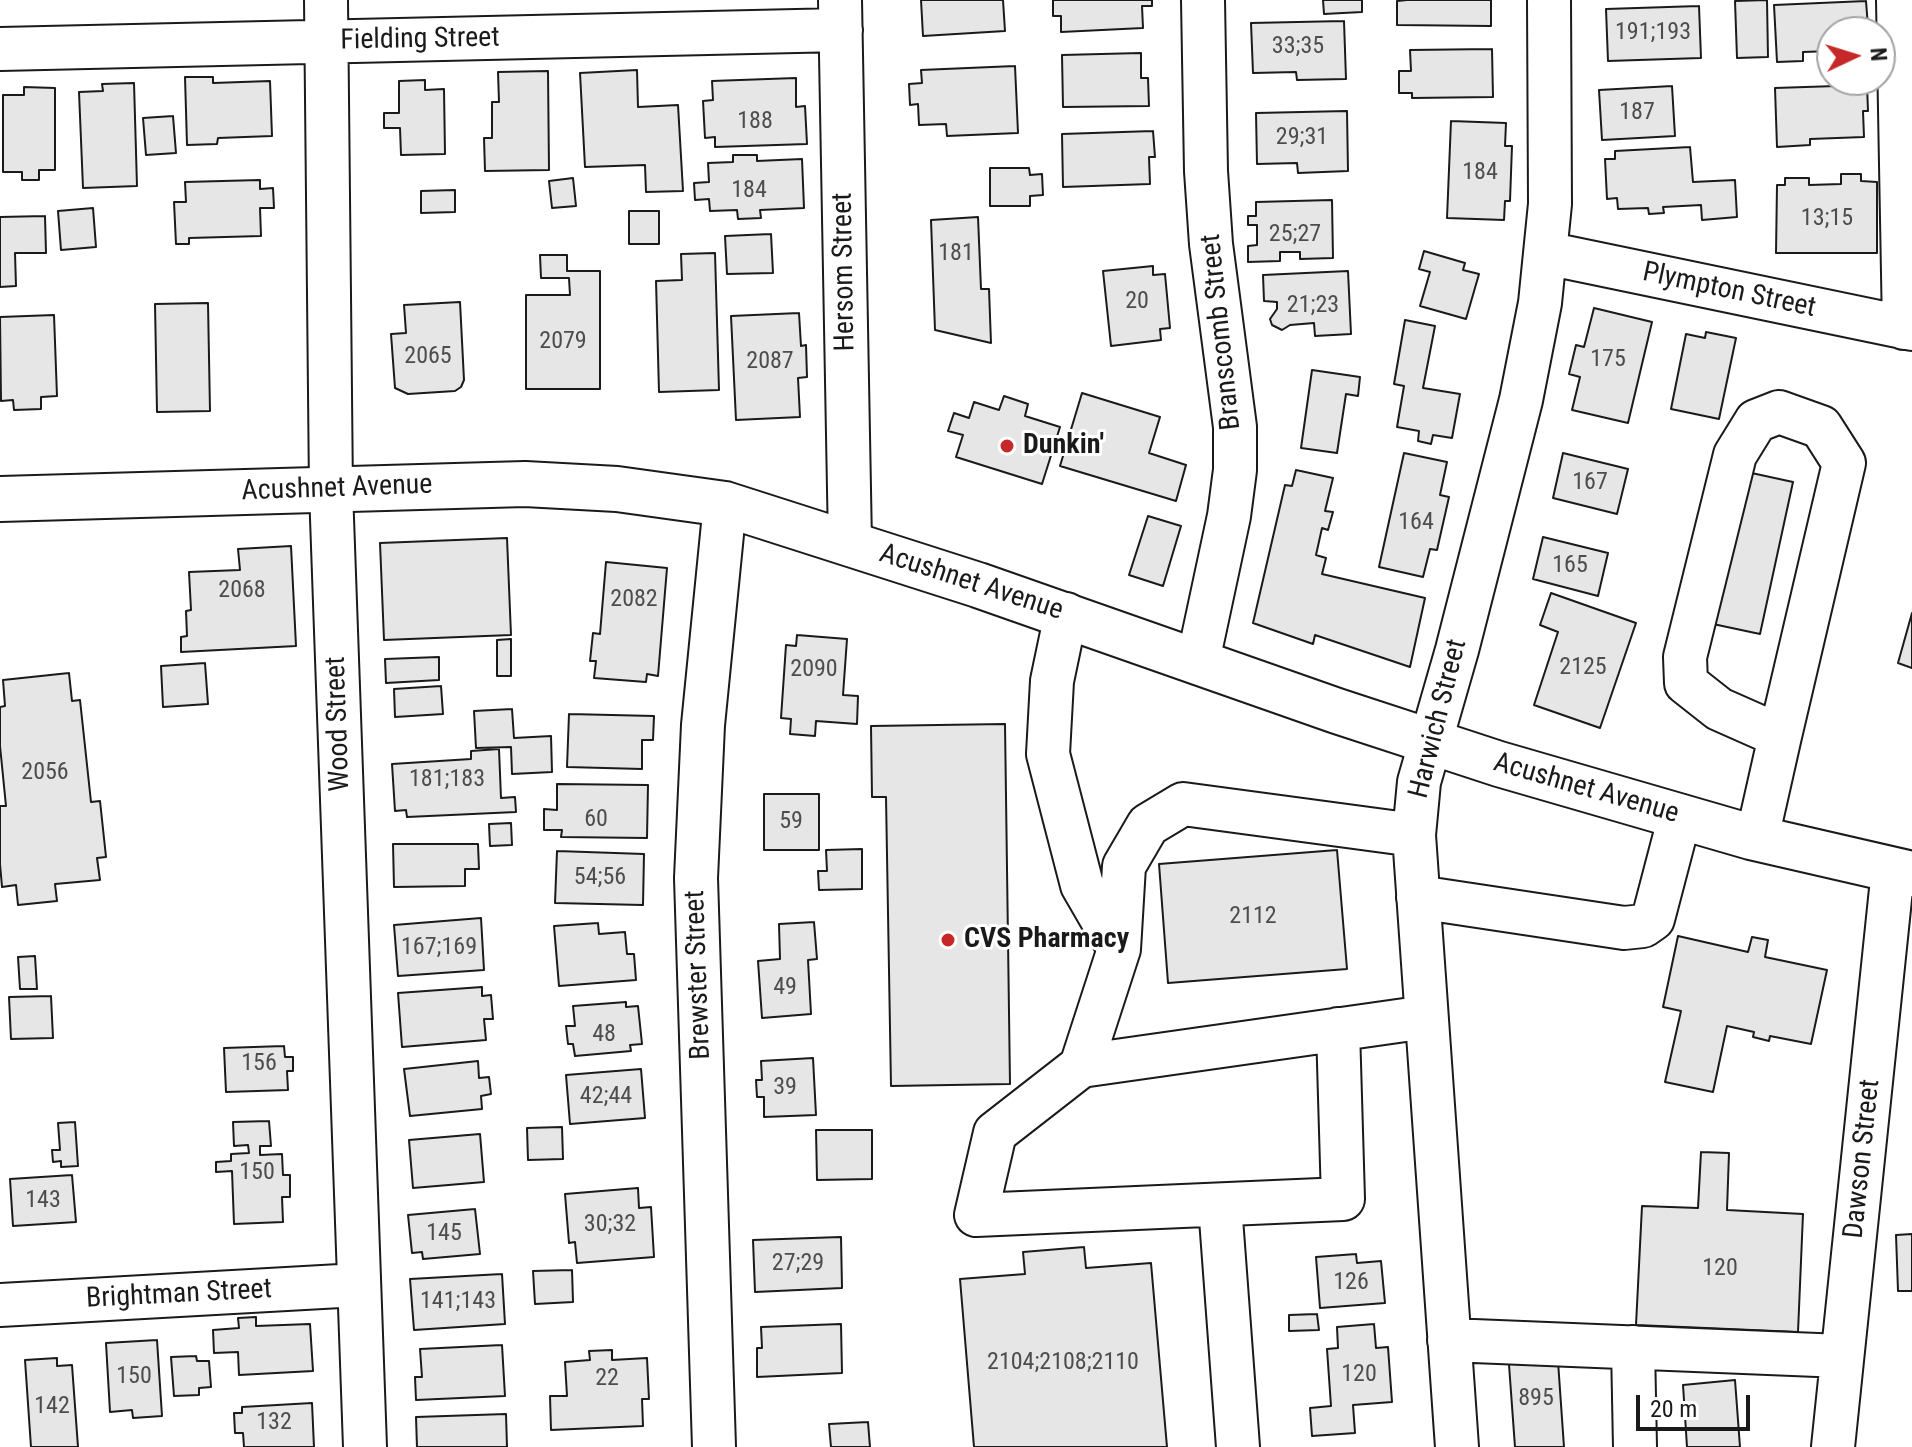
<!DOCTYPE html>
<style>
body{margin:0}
#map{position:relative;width:1912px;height:1447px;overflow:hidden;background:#fff;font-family:"Roboto Condensed",sans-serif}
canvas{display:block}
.north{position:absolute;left:1816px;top:16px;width:80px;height:80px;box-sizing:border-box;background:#fff;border:2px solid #a3a3a3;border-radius:50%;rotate:86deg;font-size:22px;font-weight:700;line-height:32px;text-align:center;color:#1a1a1a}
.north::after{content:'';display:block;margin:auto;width:28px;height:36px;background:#c62828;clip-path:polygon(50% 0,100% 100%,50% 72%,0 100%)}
.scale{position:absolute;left:1636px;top:1395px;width:114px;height:36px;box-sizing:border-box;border:4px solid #1a1a1a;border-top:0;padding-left:10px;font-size:24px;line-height:28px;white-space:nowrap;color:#1a1a1a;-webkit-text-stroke:6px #fff;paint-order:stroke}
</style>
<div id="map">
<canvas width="1912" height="1447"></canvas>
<div class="north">N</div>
<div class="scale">20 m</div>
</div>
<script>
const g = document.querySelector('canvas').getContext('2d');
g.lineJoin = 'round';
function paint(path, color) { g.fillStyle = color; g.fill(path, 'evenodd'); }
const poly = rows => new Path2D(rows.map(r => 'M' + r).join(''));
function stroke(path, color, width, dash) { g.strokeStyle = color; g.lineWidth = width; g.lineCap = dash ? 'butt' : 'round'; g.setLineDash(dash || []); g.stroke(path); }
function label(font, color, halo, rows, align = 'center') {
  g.font = font + ' "Roboto Condensed",sans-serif'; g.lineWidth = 6; g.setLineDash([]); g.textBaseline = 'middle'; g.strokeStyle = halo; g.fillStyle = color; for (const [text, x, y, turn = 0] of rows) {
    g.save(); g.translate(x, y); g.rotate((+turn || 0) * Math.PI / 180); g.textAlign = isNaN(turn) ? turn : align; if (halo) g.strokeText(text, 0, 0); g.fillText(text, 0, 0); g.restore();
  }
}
const building = poly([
 [921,0,1003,0,1005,31,923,36,921,0],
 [1053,0,1152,0,1152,6,1142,6,1143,28,1061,32,1061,16,1053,16,1053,0],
 [1323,0,1362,0,1362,12,1324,14,1323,0],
 [1407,0,1491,0,1491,26,1397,25,1397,1,1407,0],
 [1767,0,1768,57,1737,58,1735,1,1767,0],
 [1866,1,1868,27,1861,27,1861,32,1832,32,1832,51,1803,52,1803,61,1777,62,1774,5,1866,1],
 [1699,6,1701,58,1608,61,1606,9,1699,6],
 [1344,21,1346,79,1297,80,1296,72,1253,73,1251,23,1344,21],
 [1492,49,1493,97,1412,98,1412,93,1399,93,1399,71,1411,71,1410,50,1492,49],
 [1141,53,1141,78,1148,78,1149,106,1063,107,1062,55,1141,53],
 [1015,66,1018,133,947,136,946,124,919,125,918,104,910,105,909,84,922,83,921,70,1015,66],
 [637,70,638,107,678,105,683,191,646,192,645,165,585,167,580,73,637,70],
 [548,71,549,170,485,171,484,138,492,138,492,102,499,102,498,72,548,71],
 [185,77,213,77,213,83,270,81,272,136,218,138,217,144,187,145,185,77],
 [796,78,796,107,805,106,807,144,715,147,715,137,705,138,703,101,713,100,712,81,796,78],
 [425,80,425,90,444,89,445,154,401,155,400,128,384,128,384,113,399,113,399,81,425,80],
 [134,83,137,186,83,188,79,92,103,91,102,84,134,83],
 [1867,85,1868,111,1863,111,1864,137,1810,139,1810,145,1777,147,1775,88,1867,85],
 [1672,86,1675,136,1602,140,1599,90,1672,86],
 [24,87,55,88,55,170,39,170,39,180,22,180,22,172,3,172,3,95,24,95,24,87],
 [1347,111,1348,171,1298,173,1297,163,1257,164,1256,113,1347,111],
 [173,116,176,153,146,155,143,118,173,116],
 [1451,121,1506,123,1505,146,1512,146,1510,201,1505,201,1504,220,1447,218,1451,121],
 [1153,131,1155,157,1149,157,1150,184,1063,187,1062,134,1153,131],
 [1690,147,1693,182,1735,180,1737,217,1702,220,1701,205,1663,207,1664,213,1649,214,1648,208,1618,209,1617,198,1607,199,1605,159,1615,159,1615,151,1690,147],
 [733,155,757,155,757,161,802,159,804,208,760,210,761,218,738,219,737,210,710,211,709,199,695,200,694,183,709,182,708,163,733,162,733,155],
 [990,168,1029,168,1030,175,1042,174,1043,195,1030,196,1030,206,990,206,990,168],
 [1841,174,1861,174,1861,181,1877,182,1877,253,1776,253,1777,185,1785,185,1785,178,1809,178,1809,185,1841,184,1841,174],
 [573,178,576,206,552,208,549,181,573,178],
 [260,180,260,189,273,188,274,208,260,208,261,236,189,238,189,244,176,244,174,202,186,202,185,182,260,180],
 [455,190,455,212,421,213,421,191,455,190],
 [1332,200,1333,258,1300,259,1300,252,1280,252,1280,261,1248,262,1248,246,1257,245,1257,225,1248,225,1248,216,1256,216,1256,202,1332,200],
 [93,208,96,247,61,250,58,211,93,208],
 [629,211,659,211,659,244,629,244,629,211],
 [45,216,46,253,15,253,16,286,0,287,0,217,45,216],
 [978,217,981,289,989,289,991,343,935,330,931,220,978,217],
 [771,234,773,273,727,274,725,236,771,234],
 [1424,251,1465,263,1463,270,1479,274,1466,319,1420,306,1430,272,1419,269,1424,251],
 [715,253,719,390,659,392,656,281,682,280,681,254,715,253],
 [540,255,567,255,567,271,600,271,600,389,526,389,526,295,570,295,569,278,541,278,540,255],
 [1153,266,1153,275,1165,274,1170,328,1160,329,1161,340,1111,346,1103,271,1153,266],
 [1348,271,1351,334,1315,336,1314,323,1290,325,1282,330,1272,325,1270,319,1277,309,1277,302,1264,301,1263,275,1348,271],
 [460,302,464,380,461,387,455,391,408,394,395,388,391,334,406,333,404,305,460,302],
 [208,303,210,411,157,412,155,304,208,303],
 [1594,308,1652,322,1628,423,1572,410,1580,377,1569,374,1576,345,1584,347,1594,308],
 [799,313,801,346,806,345,807,377,798,378,800,417,736,420,731,316,799,313],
 [54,315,57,396,41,397,41,409,14,410,13,400,1,401,0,317,54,315],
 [1405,320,1435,326,1423,388,1460,394,1452,438,1433,435,1431,444,1418,441,1419,431,1397,427,1404,386,1394,384,1405,320],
 [1706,332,1736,338,1719,419,1671,409,1686,334,1705,338,1706,332],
 [1312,370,1360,377,1358,396,1346,394,1337,453,1301,448,1312,370],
 [1082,393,1160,417,1149,453,1186,465,1176,501,1060,466,1082,393],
 [1004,396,1028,404,1025,416,1060,427,1042,484,956,457,963,435,948,431,954,413,969,418,974,402,999,410,1004,396],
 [1404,453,1447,462,1440,495,1449,497,1437,550,1430,549,1423,577,1379,567,1404,453],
 [1563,453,1628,469,1617,514,1553,498,1563,453],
 [1296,470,1333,478,1325,511,1333,512,1328,530,1322,528,1316,555,1326,558,1322,574,1425,598,1410,667,1315,635,1313,644,1253,623,1285,485,1292,486,1296,470],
 [1747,472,1793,482,1760,634,1713,624,1747,472],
 [1148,516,1181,526,1163,586,1129,575,1148,516],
 [1543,537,1608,553,1598,596,1533,579,1543,537],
 [507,538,511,635,384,640,380,543,507,538],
 [291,546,296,646,181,652,181,637,187,636,186,611,191,610,189,572,240,570,238,549,291,546],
 [606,562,667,568,658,676,647,674,646,682,594,678,596,661,590,661,593,633,600,634,606,562],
 [1551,593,1636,623,1600,728,1534,705,1558,632,1540,625,1551,593],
 [1912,613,1912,668,1898,663,1912,613],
 [797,635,847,639,843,695,858,696,857,724,816,721,815,736,790,734,791,719,781,718,786,645,796,646,797,635],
 [511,639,511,676,497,676,497,640,511,639],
 [439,657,439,680,386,683,385,659,439,657],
 [205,663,208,704,163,707,161,666,205,663],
 [69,673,72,701,80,700,91,802,100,801,106,857,97,858,100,880,55,884,57,901,18,905,16,885,2,887,0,864,0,806,6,806,0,746,0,707,5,706,3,680,69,673],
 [441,686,443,714,395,717,394,689,441,686],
 [512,709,514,738,551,736,552,772,512,774,511,747,476,748,474,711,512,709],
 [569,714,654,716,653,740,642,740,642,769,567,767,569,714],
 [1005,724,1010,1084,891,1086,886,797,872,797,871,726,1005,724],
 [499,749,501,798,515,797,516,812,407,817,406,810,395,811,392,764,471,759,471,751,499,749],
 [557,784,648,785,647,838,561,837,562,830,544,830,544,809,557,810,557,784],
 [764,794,819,794,819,850,764,850,764,794],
 [511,823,512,845,490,846,489,824,511,823],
 [393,844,478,844,479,869,465,869,465,886,394,887,393,844],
 [862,849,862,889,819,890,818,871,827,871,826,850,862,849],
 [1337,850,1347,969,1168,983,1159,864,1337,850],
 [557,851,644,854,643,905,555,903,557,851],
 [481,918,484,970,398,976,394,925,481,918],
 [814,922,817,959,808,960,811,1014,762,1018,758,961,780,959,779,924,814,922],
 [598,923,599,934,625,932,627,954,634,954,636,980,559,986,554,926,598,923],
 [1678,936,1748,952,1752,937,1768,940,1765,957,1827,970,1811,1044,1770,1036,1769,1041,1753,1037,1754,1032,1727,1026,1713,1092,1665,1082,1681,1011,1663,1007,1678,936],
 [35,956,37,989,20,989,18,957,35,956],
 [482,987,482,996,491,995,493,1019,484,1019,486,1040,402,1047,398,993,482,987],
 [51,996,53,1038,11,1039,9,997,51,996],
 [626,1002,626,1007,638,1006,642,1044,630,1045,631,1051,575,1056,573,1044,568,1044,566,1026,575,1026,573,1006,626,1002],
 [284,1046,285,1057,293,1057,293,1071,287,1071,288,1090,226,1092,224,1048,284,1046],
 [813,1058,816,1115,764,1117,764,1097,757,1097,756,1080,762,1080,761,1061,813,1058],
 [478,1061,479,1078,489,1077,491,1094,481,1096,482,1109,410,1116,404,1069,478,1061],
 [641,1069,645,1118,570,1124,566,1075,641,1069],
 [269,1121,271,1146,260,1146,260,1155,282,1154,283,1175,290,1175,290,1197,282,1197,283,1222,234,1224,232,1171,216,1172,216,1162,231,1161,231,1154,249,1153,248,1145,234,1146,233,1122,269,1121],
 [75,1122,78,1166,61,1167,61,1161,53,1162,52,1150,60,1150,58,1123,75,1122],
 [562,1127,563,1159,528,1160,527,1128,562,1127],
 [816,1130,872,1130,872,1179,817,1180,816,1130],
 [480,1134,484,1182,413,1188,409,1140,480,1134],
 [1701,1152,1729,1153,1727,1210,1803,1214,1798,1332,1636,1325,1642,1206,1698,1208,1701,1152],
 [72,1175,76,1222,13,1226,10,1179,72,1175],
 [638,1188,639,1208,651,1207,654,1257,577,1263,575,1242,569,1243,565,1194,638,1188],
 [475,1209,480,1254,423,1259,422,1252,412,1253,408,1215,475,1209],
 [1912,1234,1912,1291,1898,1291,1896,1235,1912,1234],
 [841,1237,842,1288,755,1292,753,1240,841,1237],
 [1084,1247,1086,1268,1151,1263,1167,1447,974,1447,960,1279,1025,1274,1023,1252,1084,1247],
 [1356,1254,1357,1263,1381,1261,1385,1303,1320,1308,1316,1257,1356,1254],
 [572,1270,573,1302,535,1304,533,1271,572,1270],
 [502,1274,505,1324,414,1330,410,1279,502,1274],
 [1317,1314,1319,1330,1289,1331,1289,1315,1317,1314],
 [256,1317,256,1326,310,1324,313,1371,239,1375,238,1352,214,1353,213,1330,239,1328,238,1318,256,1317],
 [841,1324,842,1373,757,1377,757,1348,762,1348,761,1327,841,1324],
 [1374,1324,1376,1348,1388,1347,1392,1402,1353,1405,1355,1433,1312,1436,1310,1408,1331,1406,1327,1349,1338,1348,1337,1327,1374,1324],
 [157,1340,162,1416,133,1418,132,1410,110,1412,106,1343,157,1340],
 [502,1345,505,1396,416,1400,415,1377,422,1377,420,1349,502,1345],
 [1557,1347,1564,1447,1515,1447,1508,1351,1557,1347],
 [612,1350,612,1360,647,1358,649,1399,642,1399,643,1426,551,1430,550,1396,567,1396,565,1362,590,1360,589,1351,612,1350],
 [196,1356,197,1361,209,1361,211,1387,199,1388,199,1395,174,1396,171,1357,196,1356],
 [57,1358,57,1366,72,1365,78,1447,31,1447,25,1360,57,1358],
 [1735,1380,1740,1447,1687,1447,1683,1385,1735,1380],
 [312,1403,314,1447,244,1447,243,1433,235,1433,234,1413,242,1413,242,1407,312,1403],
 [506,1414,507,1447,417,1447,416,1417,506,1414],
 [868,1422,870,1447,831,1447,829,1424,868,1422]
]);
paint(building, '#e6e6e6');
stroke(building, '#1a1a1a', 2);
const minor = poly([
 [326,0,331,490,365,1447],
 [840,0,850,543],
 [1898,0,1904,328],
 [0,49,841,30],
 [1546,253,1912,329],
 [1779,412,1821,427,1844,463,1780,736,1719,709,1686,683,1685,657,1735,455,1756,421,1779,412],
 [1066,614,1052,681,1048,754,1082,885,1119,949],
 [1198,661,1229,516,1235,470,1235,427,1211,244,1206,171,1203,0],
 [1414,835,1183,804,1148,825,1124,866,1119,949,1081,1066,1426,1017],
 [1757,838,1780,736],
 [1418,897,1624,928,1643,926,1653,919,1680,816],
 [1081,1066,995,1133,976,1215,1343,1199,1338,1029],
 [1220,1205,1238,1447],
 [0,1305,358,1285],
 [1449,1340,1842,1356],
 [1633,1347,1635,1447],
 [714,1447,696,878,703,725,725,504],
 [1457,1447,1414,835,1419,782,1457,650,1521,400,1540,303,1550,204,1549,0],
 [1833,1447,1893,870]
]);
const major = poly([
 [0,499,525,484,617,489,725,504,978,585,1337,711,1499,764,1751,837,1912,874]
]);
stroke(minor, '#1a1a1a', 46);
stroke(major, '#1a1a1a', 48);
stroke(minor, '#fff', 42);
stroke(major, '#fff', 44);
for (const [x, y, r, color] of [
 [1007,446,8,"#c62828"],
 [948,940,8,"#c62828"]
]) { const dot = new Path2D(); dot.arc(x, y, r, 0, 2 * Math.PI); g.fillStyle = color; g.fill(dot); stroke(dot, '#fff', 3); }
label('24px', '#4d4d4d', null, [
 ["191;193",1653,33],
 ["33;35",1298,47],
 ["187",1637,113],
 ["188",755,122],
 ["29;31",1302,138],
 ["184",1480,173],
 ["184",749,191],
 ["13;15",1827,219],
 ["25;27",1295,235],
 ["181",956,254],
 ["20",1137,302],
 ["21;23",1313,306],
 ["2079",563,342],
 ["2065",428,357],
 ["175",1608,360],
 ["2087",770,362],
 ["167",1590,483],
 ["164",1416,523],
 ["165",1570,566],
 ["2068",242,591],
 ["2082",634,600],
 ["2125",1583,668],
 ["2090",814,670],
 ["2056",45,773],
 ["181;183",447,780],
 ["60",596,820],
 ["59",791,822],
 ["54;56",600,878],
 ["2112",1253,917],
 ["167;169",439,948],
 ["49",785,988],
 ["48",604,1035],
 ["156",259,1064],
 ["39",785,1088],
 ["42;44",606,1097],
 ["150",257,1173],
 ["143",43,1201],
 ["30;32",610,1225],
 ["145",444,1234],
 ["27;29",798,1264],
 ["120",1720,1269],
 ["126",1351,1283],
 ["141;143",458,1302],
 ["2104;2108;2110",1063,1363],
 ["120",1359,1375],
 ["150",134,1377],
 ["22",607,1379],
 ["895",1536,1399],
 ["142",52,1407],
 ["132",274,1423]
]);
label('28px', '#1a1a1a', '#fff', [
 ["Fielding Street",420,40,-1],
 ["Hersom Street",845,272,-91],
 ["Plympton Street",1729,291,12],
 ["Branscomb Street",1222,332,-96],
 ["Acushnet Avenue",337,489,-2],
 ["Acushnet Avenue",971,583,18],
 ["Harwich Street",1439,719,-76],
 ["Wood Street",339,724,-92],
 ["Acushnet Avenue",1586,789,16],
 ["Brewster Street",699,975,-92],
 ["Dawson Street",1863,1159,-84],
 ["Brightman Street",179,1295,-3]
]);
label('bold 28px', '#1a1a1a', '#fff', [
 ["Dunkin'",1023,446],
 ["CVS Pharmacy",964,940]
], 'left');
</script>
